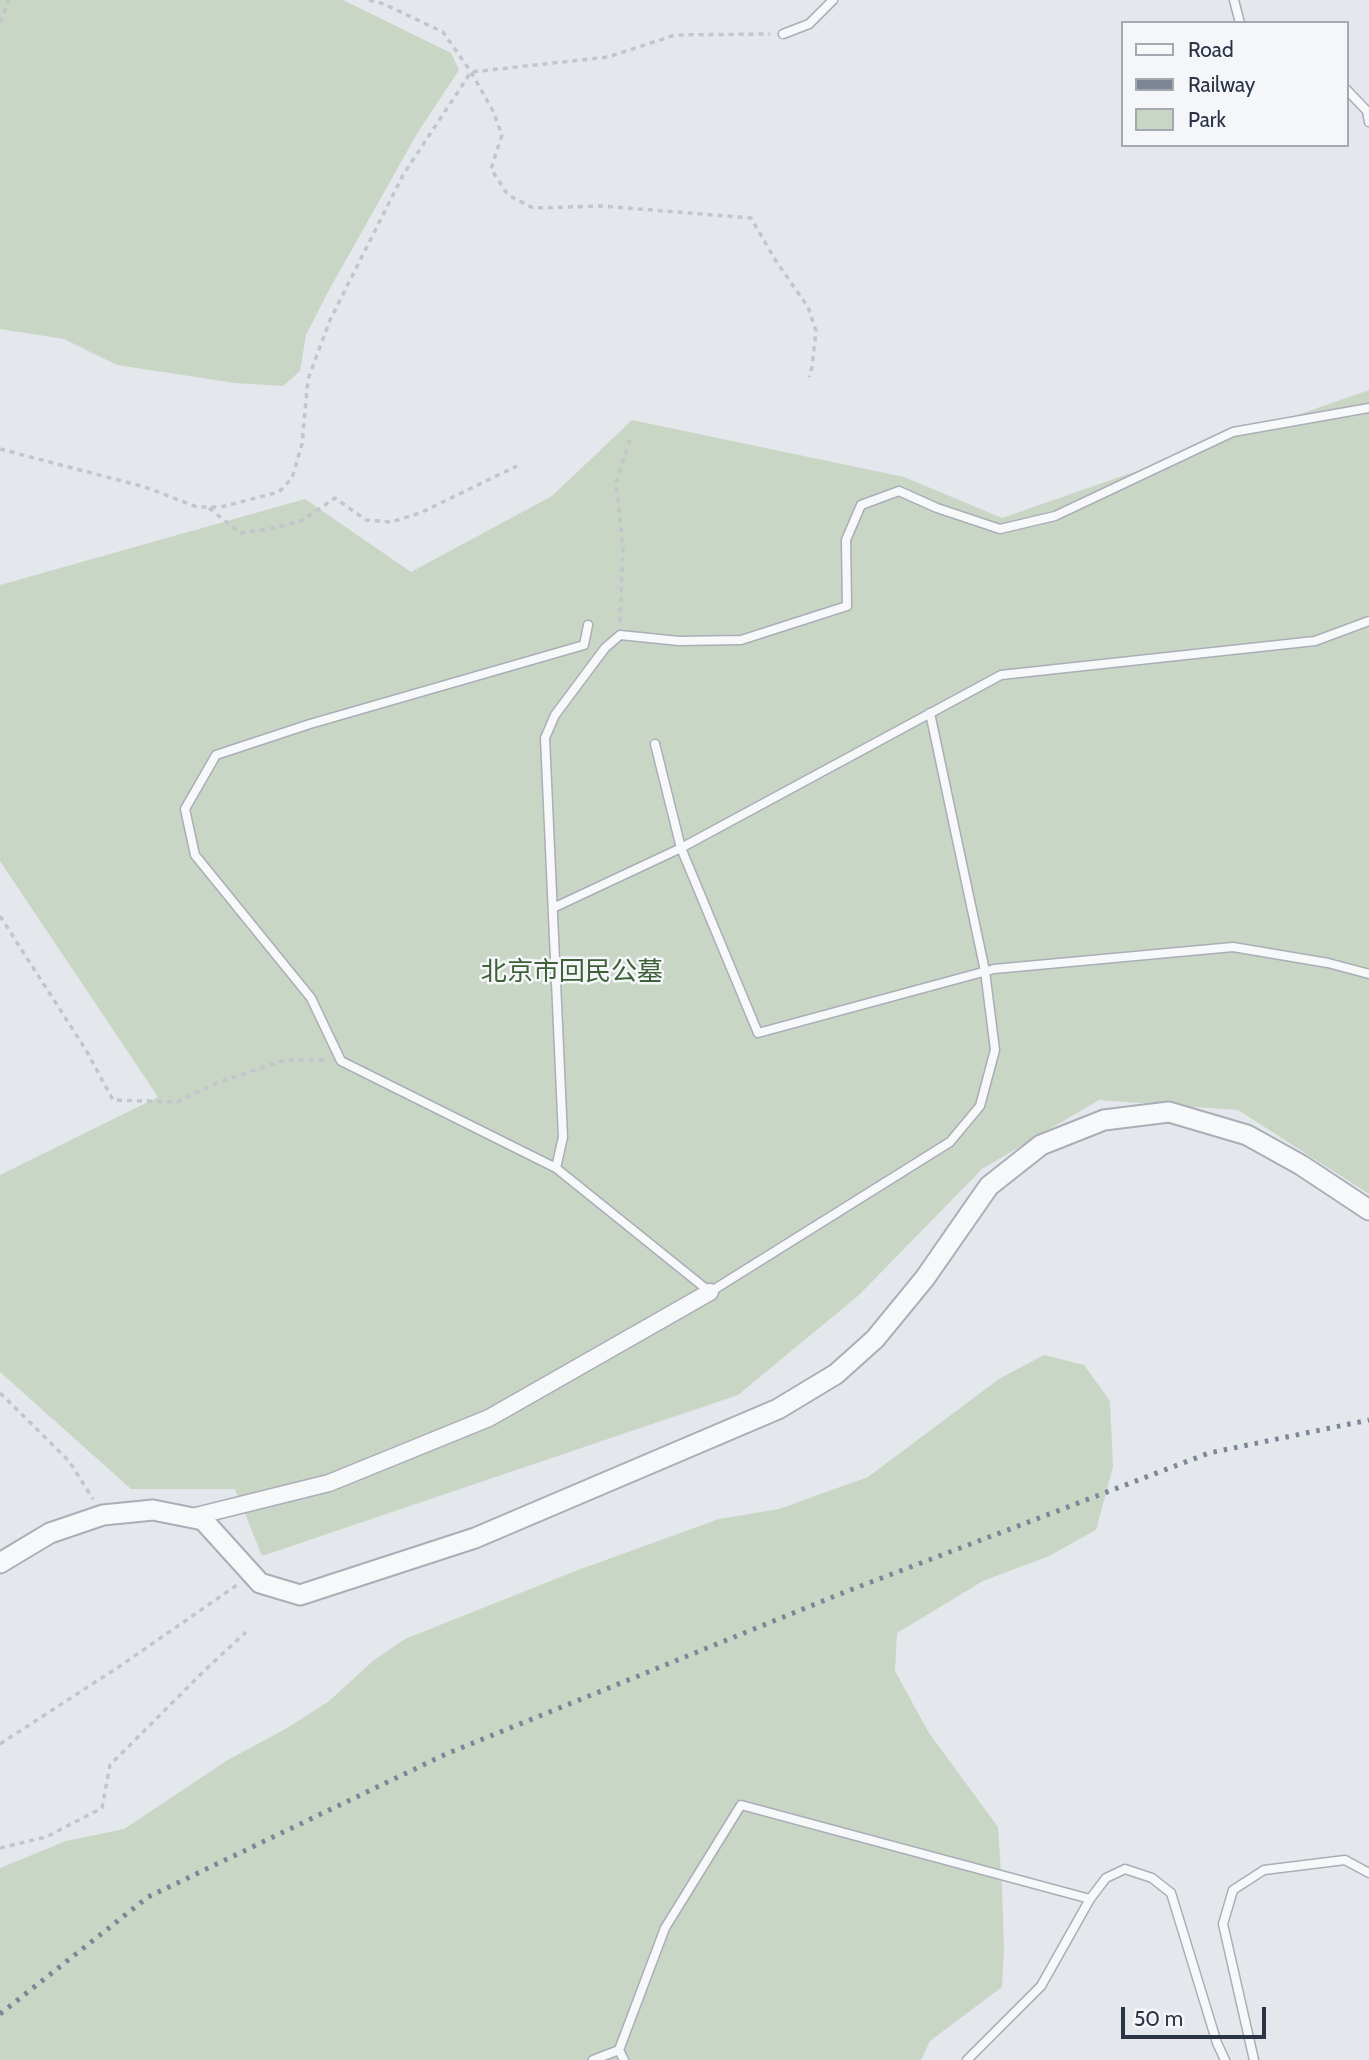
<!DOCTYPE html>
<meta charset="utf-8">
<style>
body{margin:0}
#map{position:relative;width:1369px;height:2060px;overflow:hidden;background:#e4e7ec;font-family:Cabin,sans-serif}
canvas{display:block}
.legend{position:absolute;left:1121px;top:21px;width:228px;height:126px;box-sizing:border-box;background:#f4f6f9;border:2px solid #a4a8b1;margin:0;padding:9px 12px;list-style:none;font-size:21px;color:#2b3445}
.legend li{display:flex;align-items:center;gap:14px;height:35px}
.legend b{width:35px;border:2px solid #a4a8b1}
.scale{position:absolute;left:1121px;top:2007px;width:145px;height:32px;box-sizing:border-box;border:4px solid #2b3445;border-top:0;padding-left:9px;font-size:21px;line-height:24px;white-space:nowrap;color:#2b3445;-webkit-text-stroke:5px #f4f6f9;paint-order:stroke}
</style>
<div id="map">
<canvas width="1369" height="2060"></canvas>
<ul class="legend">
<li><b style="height:9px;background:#f7f8fa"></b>Road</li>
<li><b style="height:9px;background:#7d8696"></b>Railway</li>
<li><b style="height:19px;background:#c9d6c5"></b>Park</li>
</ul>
<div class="scale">50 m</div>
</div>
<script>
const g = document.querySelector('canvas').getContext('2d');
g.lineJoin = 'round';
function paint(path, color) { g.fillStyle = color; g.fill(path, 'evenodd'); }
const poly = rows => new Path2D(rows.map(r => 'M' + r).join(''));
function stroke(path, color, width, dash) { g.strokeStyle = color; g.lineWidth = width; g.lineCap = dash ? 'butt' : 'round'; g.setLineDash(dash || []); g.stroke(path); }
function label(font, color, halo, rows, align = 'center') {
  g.font = font + ' Cabin,"Noto Sans SC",sans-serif'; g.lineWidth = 5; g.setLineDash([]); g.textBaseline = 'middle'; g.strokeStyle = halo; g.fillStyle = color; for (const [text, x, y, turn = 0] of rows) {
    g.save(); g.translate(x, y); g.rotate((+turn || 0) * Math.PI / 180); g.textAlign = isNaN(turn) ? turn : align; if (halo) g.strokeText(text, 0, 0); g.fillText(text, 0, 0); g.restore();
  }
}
paint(poly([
 [0,0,343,0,451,53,459,70,418,132,329,290,306,335,300,371,283,386,235,383,117,365,64,339,0,329],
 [1369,390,1369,1194,1238,1110,1099,1100,982,1169,859,1295,738,1395,262,1556,235,1489,131,1489,0,1372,0,1175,158,1097,0,861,0,585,305,499,411,572,552,496,632,420,904,477,1002,518],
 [1044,1355,1084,1365,1110,1401,1113,1467,1096,1530,1049,1556,983,1581,897,1633,895,1671,929,1733,998,1827,1002,1888,1004,1948,1002,1987,930,2041,921,2060,0,2060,0,1868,66,1841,124,1829,226,1761,287,1728,328,1702,374,1660,405,1639,578,1570,719,1519,779,1509,868,1477,999,1379]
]), '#c9d6c5');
const service = poly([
 [1234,0,1240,23],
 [783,34,809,24,833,0],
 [1346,89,1367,111,1369,122],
 [588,625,584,645,310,724,216,755,185,809,195,855,311,998,341,1061,556,1168,563,1137,545,738,555,715,605,648,620,635,679,641,741,640,847,606,846,540,861,505,899,491,937,508,1000,529,1055,516,1233,432,1369,408],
 [655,744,681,848,758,1033,994,969,1233,947,1328,963,1369,974],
 [553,908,681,848,1001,675,1315,641,1369,621],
 [556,1168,710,1292,950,1142,980,1106,995,1050,985,971,930,713],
 [1090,1899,1106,1878,1125,1869,1152,1878,1171,1893,1217,2043,1225,2060],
 [619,2050,665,1928,741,1805,1090,1899,1041,1986,967,2060],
 [593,2060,619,2050,624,2060],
 [1254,2060,1223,1924,1233,1890,1264,1870,1345,1860,1369,1873]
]);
const minor = poly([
 [192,1517,329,1483,489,1418,710,1292]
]);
const tertiary = poly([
 [0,1563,50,1533,103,1515,153,1510,203,1520,260,1583,300,1595,475,1538,778,1409,836,1374,875,1339,925,1278,989,1186,1041,1145,1104,1120,1169,1112,1247,1135,1301,1165,1369,1210]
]);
stroke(service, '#a9aeb7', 11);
stroke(minor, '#a9aeb7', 19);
stroke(tertiary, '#a9aeb7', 23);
stroke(poly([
 [369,0,384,4,443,32,471,72,493,111,502,135,491,169,508,195,533,208,602,206,751,218,776,261,808,307,816,331,812,367,809,377],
 [0,22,9,0],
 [0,449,145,487,197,507,221,507,279,492,292,478,302,444,308,379,330,320,403,175,471,72,608,57,675,35,770,34],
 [209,508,240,533,275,528,303,520,335,498,366,520,391,522,420,513,517,466],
 [620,622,623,547,616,482,630,440],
 [0,916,86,1050,113,1100,177,1102,219,1082,285,1060,325,1060],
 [0,1393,69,1461,93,1499],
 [0,1744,120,1666,237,1585],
 [0,1848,46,1837,102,1808,110,1765,206,1669,246,1632]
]), '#c2c5cb', 3.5, [5, 5]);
stroke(service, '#f7f8fa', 8);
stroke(minor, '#f7f8fa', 16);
stroke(tertiary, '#f7f8fa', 19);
stroke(poly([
 [0,2014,148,1897,446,1754,845,1592,1209,1453,1369,1420]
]), '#7d8696', 5, [3.5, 7]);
label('26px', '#3f6138', '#f4f6f9', [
 ["北京市回民公墓",572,972]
]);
</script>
